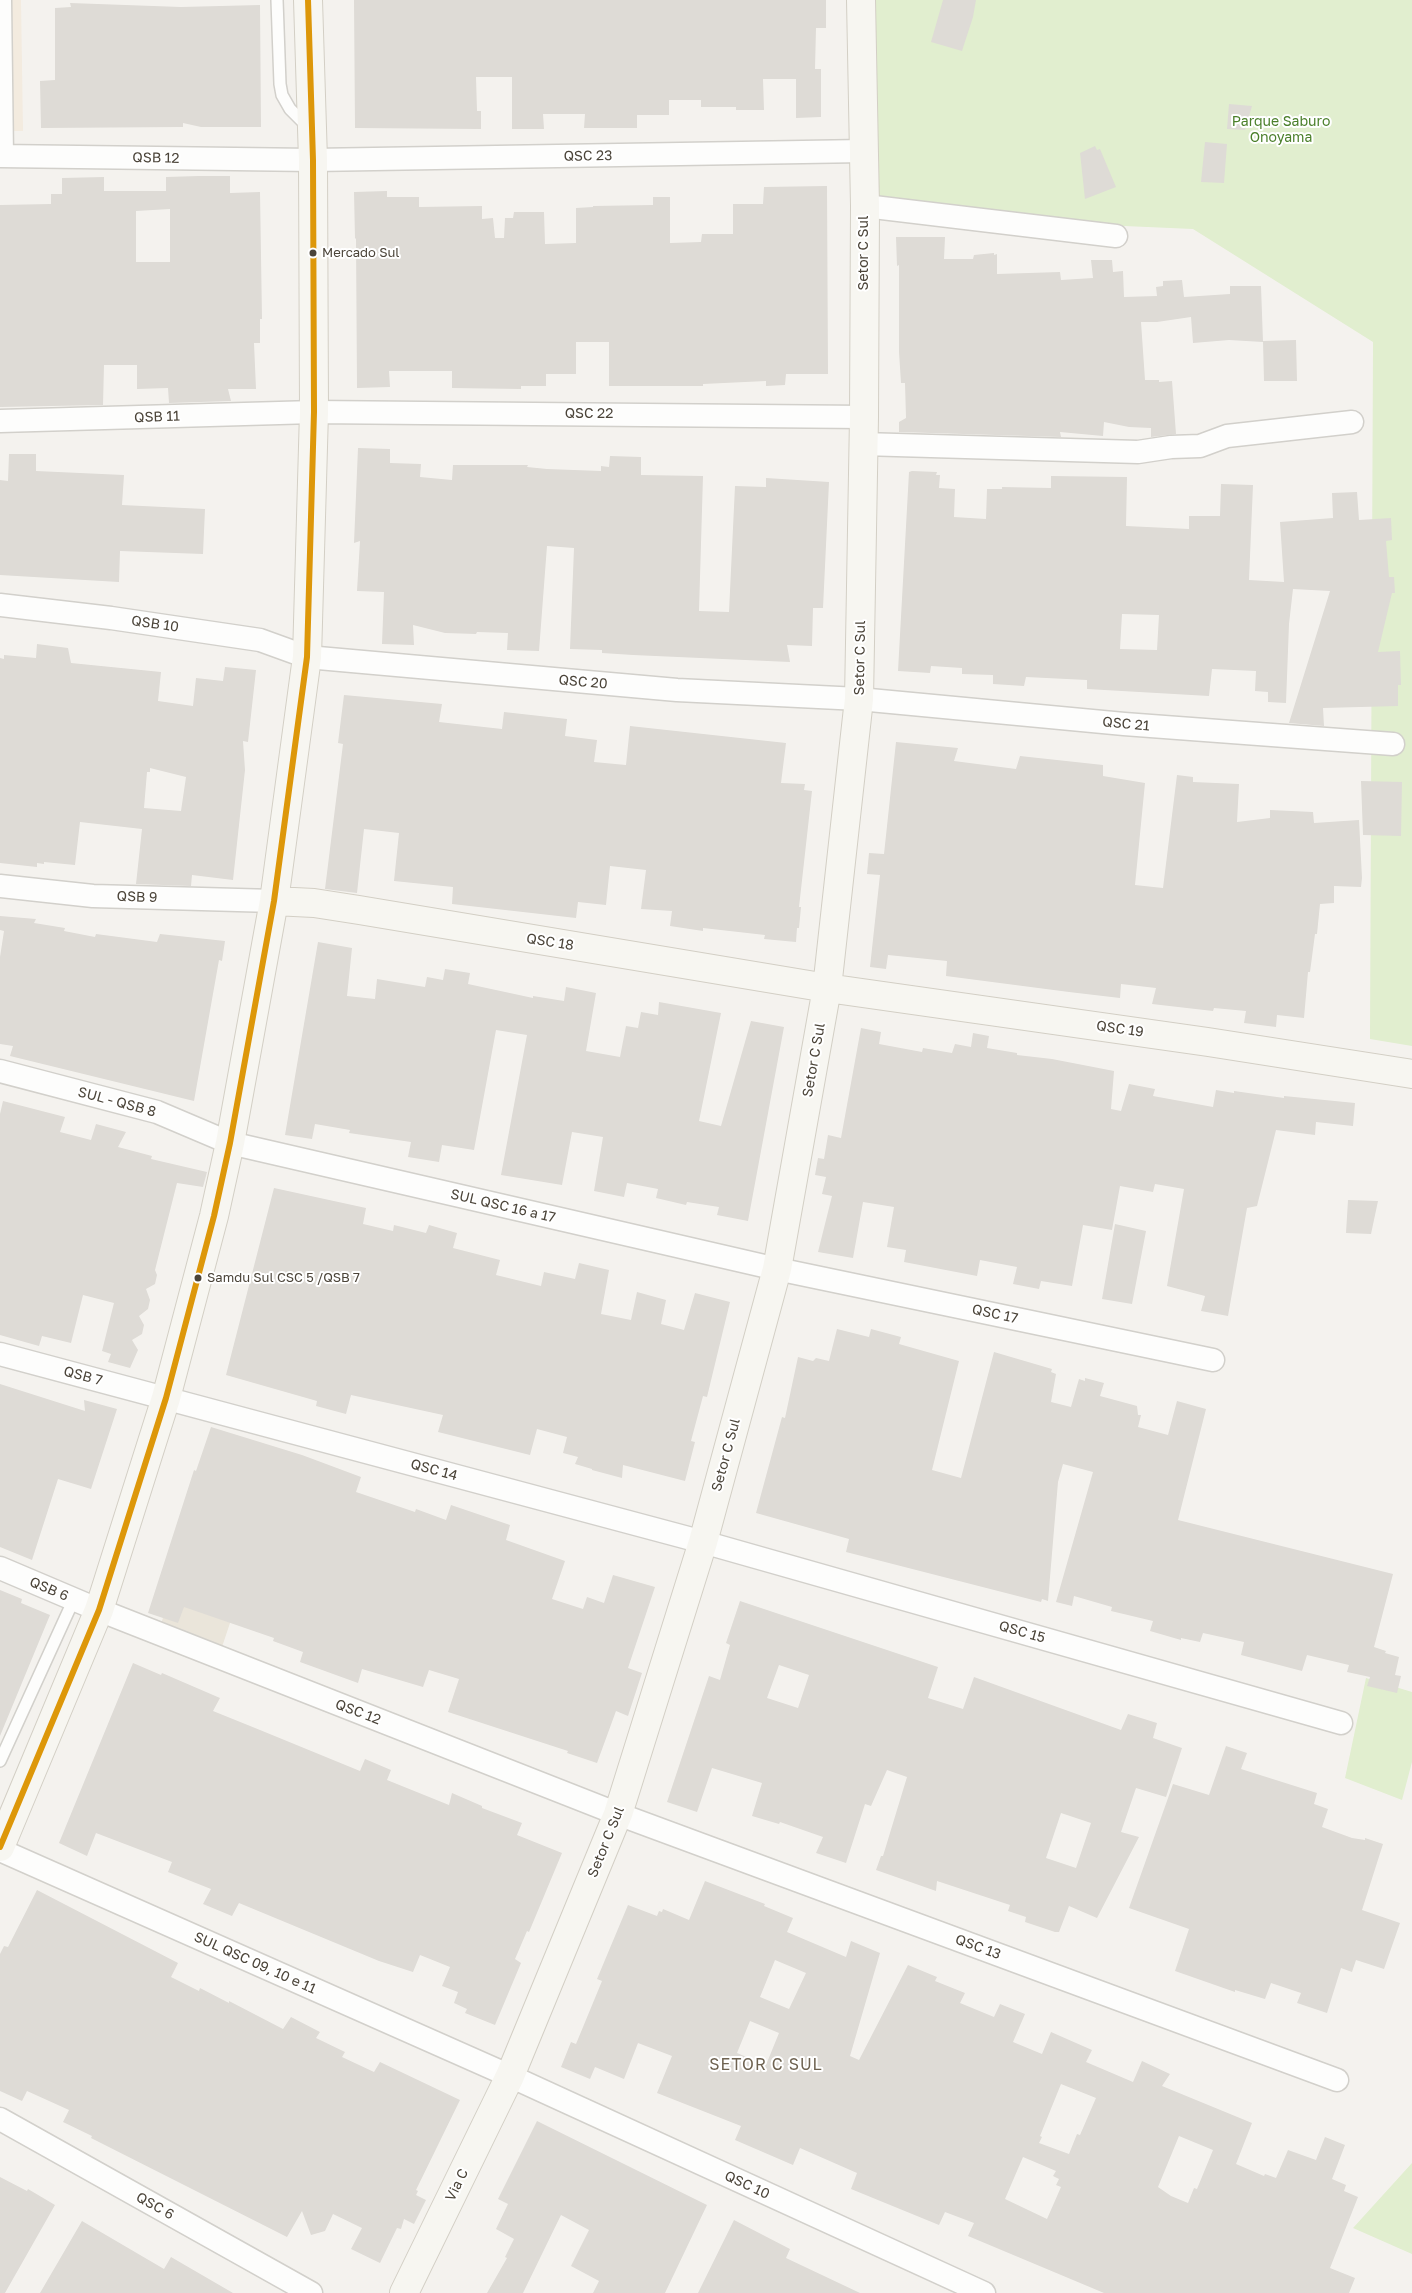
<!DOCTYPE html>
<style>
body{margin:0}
canvas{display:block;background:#f4f2ee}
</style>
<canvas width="1412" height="2293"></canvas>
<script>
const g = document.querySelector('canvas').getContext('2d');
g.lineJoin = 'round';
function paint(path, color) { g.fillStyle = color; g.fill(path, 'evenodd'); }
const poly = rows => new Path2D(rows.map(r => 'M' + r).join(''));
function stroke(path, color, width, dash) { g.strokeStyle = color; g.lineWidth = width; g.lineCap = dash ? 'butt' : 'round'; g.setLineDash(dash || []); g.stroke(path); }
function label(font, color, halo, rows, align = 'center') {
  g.font = font + ' "Golos Text",sans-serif'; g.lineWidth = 4; g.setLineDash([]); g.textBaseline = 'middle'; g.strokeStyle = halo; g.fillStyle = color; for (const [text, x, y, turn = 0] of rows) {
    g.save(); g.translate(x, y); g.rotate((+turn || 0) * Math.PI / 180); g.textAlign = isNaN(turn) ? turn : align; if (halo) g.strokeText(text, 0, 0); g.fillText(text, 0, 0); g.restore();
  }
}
paint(poly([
 [0,0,21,0,23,131,0,131]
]), '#f3ebdf');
paint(poly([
 [193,1524,256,1545,222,1647,161,1624]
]), '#eae5da');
paint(poly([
 [853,0,1412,0,1412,1046,1370,1039,1373,342,1193,229,850,214],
 [1366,1678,1412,1692,1412,1762,1402,1800,1345,1778],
 [1412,2163,1412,2254,1353,2228]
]), '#e1eecf');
paint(poly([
 [354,0,826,0,826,28,816,28,815,69,821,69,821,117,796,118,796,79,763,79,764,110,736,110,736,107,701,107,701,100,669,100,669,115,637,115,637,128,584,128,585,114,543,114,544,129,512,129,512,77,476,77,477,111,481,111,481,129,355,128],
 [943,0,976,0,973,17,962,51,931,42],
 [70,3,181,7,260,5,261,127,201,127,183,123,183,127,41,128,40,81,55,80,55,8,71,7],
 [1229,104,1252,106,1245,130,1227,129],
 [1205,142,1227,144,1224,183,1201,182],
 [1095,146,1097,150,1100,149,1116,187,1085,199,1080,153],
 [199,176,230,176,230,193,260,192,262,319,260,319,260,343,254,343,256,389,228,389,231,401,169,403,168,388,137,389,137,365,104,365,103,405,0,407,0,205,51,204,51,194,62,194,62,178,104,177,104,191,166,191,166,177],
 [170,209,170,262,136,262,136,211],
 [827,186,828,374,786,374,785,385,766,386,766,381,703,384,703,386,609,386,609,342,576,342,576,374,546,374,546,386,521,386,521,389,452,388,452,371,389,371,390,387,357,388,356,238,355,239,354,192,387,191,387,197,419,197,419,207,482,206,482,219,493,218,495,238,504,238,505,218,513,218,514,212,544,212,545,244,576,243,576,208,593,207,593,206,653,205,653,197,670,197,670,243,701,242,702,234,733,234,733,204,763,204,764,187],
 [896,237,945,237,944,259,973,259,974,255,994,253,994,255,997,254,997,274,1060,272,1061,280,1093,278,1091,260,1112,260,1113,272,1123,271,1124,297,1157,296,1156,287,1163,286,1163,281,1182,280,1184,297,1230,294,1230,286,1261,286,1263,342,1229,340,1193,343,1191,317,1157,322,1141,322,1145,380,1159,380,1159,382,1172,381,1176,434,1151,437,1151,428,1129,427,1104,422,1103,436,1060,432,1061,437,899,432,899,422,906,418,905,383,901,383,899,352,899,265,897,266],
 [1296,340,1297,381,1264,381,1263,341],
 [358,448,390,449,390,463,421,464,420,477,452,480,453,465,528,465,527,467,547,469,601,471,601,466,609,467,610,456,641,457,641,475,703,476,699,611,729,612,735,486,766,487,766,478,829,482,823,608,813,608,812,646,787,645,790,662,633,655,602,653,602,650,570,649,574,548,547,546,539,651,507,650,508,633,477,632,476,634,445,633,413,625,414,645,382,644,384,592,357,591,360,541,354,543],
 [9,454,36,454,36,471,124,475,122,505,205,509,203,554,120,551,119,582,0,575,0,480,8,481],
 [912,471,937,472,936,475,940,475,939,488,955,489,954,517,986,519,987,489,1002,489,1002,487,1051,488,1051,476,1127,477,1126,526,1189,529,1189,516,1220,516,1221,484,1253,485,1249,580,1284,582,1280,522,1333,518,1332,493,1357,492,1359,520,1391,518,1392,540,1386,541,1389,577,1394,577,1395,593,1392,593,1378,652,1400,651,1401,685,1398,685,1398,706,1323,708,1324,726,1289,723,1330,591,1293,589,1289,624,1286,703,1268,702,1268,692,1255,691,1256,671,1212,669,1209,696,1087,689,1087,680,1026,677,1024,686,993,684,993,675,962,674,962,668,931,666,930,673,898,671,909,472],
 [1122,614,1159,615,1157,650,1120,649],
 [37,644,68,648,71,663,161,672,158,701,193,706,196,678,223,681,225,667,256,670,248,742,243,741,245,770,233,880,192,875,191,886,136,884,142,829,80,822,75,865,44,862,44,864,37,863,37,867,0,863,0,658,4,659,4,655,36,658],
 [150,768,186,777,181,811,144,808,147,772,150,772],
 [344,695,442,704,439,722,502,729,504,712,567,719,565,736,597,740,594,762,626,765,630,726,786,743,781,783,805,784,804,790,812,791,799,907,801,907,799,928,797,928,796,942,764,939,765,935,703,928,703,931,670,926,672,911,641,909,646,870,610,866,606,905,578,902,576,918,452,904,453,887,394,881,399,833,364,829,357,893,325,889,343,744,338,743],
 [896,742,958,748,954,761,1016,769,1020,756,1103,765,1103,776,1145,783,1135,885,1163,888,1177,775,1193,777,1193,782,1239,784,1237,822,1270,818,1270,810,1313,812,1314,823,1359,820,1362,878,1361,887,1334,886,1334,903,1320,904,1317,934,1315,934,1310,972,1308,972,1304,1018,1277,1015,1276,1027,1244,1023,1246,1011,1214,1008,1213,1011,1152,1004,1156,988,1121,984,1120,998,1069,992,946,976,947,961,888,955,886,969,870,967,880,875,867,874,869,853,884,854],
 [1361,781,1402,782,1401,836,1363,835],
 [0,916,36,919,34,923,65,928,64,931,95,937,96,934,157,942,160,934,225,941,222,961,219,960,194,1101,10,1056,13,1046,0,1044,0,957,4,931,0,930],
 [318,942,352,948,347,996,375,999,377,979,425,987,427,977,443,980,445,969,470,973,468,984,533,998,533,996,564,1001,566,987,596,993,586,1051,620,1057,626,1026,638,1028,641,1012,658,1015,659,1002,721,1013,699,1121,721,1126,751,1021,784,1027,748,1221,717,1215,719,1207,687,1202,686,1205,656,1198,658,1189,627,1183,624,1197,594,1191,603,1137,572,1132,562,1185,501,1175,527,1035,496,1030,474,1150,442,1145,439,1162,408,1157,411,1142,349,1133,350,1130,315,1124,312,1139,285,1135],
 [861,1028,881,1032,879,1044,922,1052,923,1048,952,1053,955,1044,971,1047,973,1033,989,1036,987,1048,1017,1053,1017,1055,1052,1059,1114,1071,1111,1109,1121,1111,1129,1084,1155,1089,1153,1096,1213,1107,1216,1090,1234,1093,1234,1091,1284,1098,1284,1096,1355,1103,1353,1126,1316,1122,1315,1135,1276,1130,1257,1206,1247,1208,1228,1316,1201,1311,1205,1296,1167,1286,1184,1189,1155,1184,1153,1192,1120,1186,1112,1230,1083,1225,1072,1286,1041,1281,1039,1289,1013,1284,1017,1267,980,1260,977,1276,904,1262,906,1250,887,1247,894,1207,863,1202,853,1258,818,1252,832,1196,822,1194,826,1177,815,1175,818,1158,824,1159,828,1135,841,1138],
 [3,1101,65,1117,60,1132,91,1140,96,1124,126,1132,118,1147,152,1156,151,1159,207,1172,203,1187,177,1183,155,1270,157,1275,155,1284,146,1289,150,1300,148,1309,139,1316,144,1325,142,1334,132,1340,138,1350,130,1368,108,1362,111,1354,102,1351,114,1303,83,1295,71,1343,42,1336,39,1346,0,1335,0,1114],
 [274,1188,366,1208,363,1224,393,1231,394,1225,426,1233,429,1225,457,1233,453,1248,500,1260,496,1275,541,1286,544,1272,575,1279,579,1263,609,1270,601,1314,631,1320,637,1292,666,1300,661,1324,684,1330,695,1293,730,1302,707,1397,703,1396,691,1441,695,1442,685,1481,623,1465,622,1478,592,1470,592,1469,575,1464,578,1457,563,1453,567,1437,537,1429,530,1455,438,1432,443,1415,351,1395,346,1414,316,1406,317,1401,226,1375],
 [1348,1200,1378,1201,1371,1234,1346,1233],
 [1115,1224,1146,1231,1132,1304,1102,1299],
 [837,1329,869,1337,871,1329,901,1337,899,1344,959,1361,932,1470,961,1478,994,1352,1052,1369,1051,1372,1056,1374,1051,1402,1071,1407,1079,1379,1085,1381,1085,1378,1104,1383,1100,1396,1137,1406,1138,1415,1141,1415,1138,1427,1168,1435,1177,1401,1206,1409,1178,1520,1393,1574,1374,1647,1386,1651,1385,1653,1399,1657,1395,1675,1401,1676,1397,1693,1367,1686,1370,1677,1347,1672,1349,1665,1307,1655,1302,1671,1241,1655,1244,1642,1203,1633,1200,1642,1181,1638,1181,1640,1150,1631,1153,1621,1111,1611,1112,1607,1074,1596,1072,1606,1056,1602,1093,1472,1063,1464,1058,1482,1048,1601,1042,1599,1041,1602,846,1552,849,1539,756,1513,782,1417,785,1418,798,1357,813,1361,816,1358,829,1361],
 [0,1384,85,1411,84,1400,117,1409,91,1489,58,1479,32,1560,0,1547],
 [211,1427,302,1455,361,1477,356,1492,415,1512,416,1509,446,1520,451,1505,510,1525,506,1540,565,1561,552,1599,583,1609,587,1597,604,1603,613,1575,655,1587,628,1668,642,1673,628,1716,616,1711,597,1763,567,1753,568,1751,448,1712,459,1679,429,1670,423,1687,362,1669,358,1683,300,1662,303,1652,273,1641,274,1638,184,1607,178,1623,148,1613,194,1470,196,1471],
 [0,1590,22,1599,21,1603,50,1615,0,1736],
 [740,1601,938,1667,928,1698,963,1709,974,1677,1121,1730,1128,1714,1157,1723,1153,1738,1182,1748,1166,1797,1136,1788,1121,1832,1139,1837,1097,1918,1069,1906,1059,1932,1055,1932,1025,1922,1026,1917,1008,1911,1010,1905,937,1881,936,1891,876,1870,881,1856,883,1856,907,1777,887,1770,871,1806,865,1804,846,1863,816,1853,823,1837,780,1822,779,1824,752,1816,762,1783,712,1768,697,1812,667,1802,709,1676,720,1680,730,1645,726,1643],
 [779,1665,809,1675,798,1708,767,1698],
 [1061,1813,1091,1823,1076,1868,1046,1858],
 [133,1663,161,1675,162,1673,220,1698,213,1711,260,1730,360,1771,365,1759,391,1770,387,1780,449,1805,452,1793,482,1806,482,1808,522,1823,517,1835,562,1853,529,1932,527,1931,515,1959,521,1963,495,2025,465,2013,467,2009,454,2003,458,1992,442,1986,450,1967,420,1955,413,1972,379,1961,239,1903,232,1916,203,1904,211,1889,168,1872,172,1862,96,1833,87,1856,59,1843],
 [1226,1746,1247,1753,1241,1769,1317,1793,1314,1804,1328,1809,1322,1827,1352,1838,1365,1840,1365,1838,1383,1844,1362,1910,1400,1923,1384,1969,1356,1960,1352,1972,1341,1968,1327,2013,1297,2003,1301,1993,1271,1983,1265,1999,1235,1990,1235,1992,1175,1971,1189,1929,1129,1908,1173,1784,1209,1795],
 [705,1881,765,1904,764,1906,793,1918,787,1932,846,1957,851,1941,880,1953,850,2056,859,2060,908,1965,937,1977,935,1981,965,1993,960,2003,994,2017,1000,2004,1025,2014,1013,2042,1042,2054,1051,2032,1092,2050,1086,2062,1133,2082,1142,2061,1170,2074,1162,2086,1252,2123,1236,2164,1264,2176,1265,2174,1276,2178,1288,2150,1316,2160,1325,2137,1345,2145,1332,2179,1346,2185,1344,2191,1358,2197,1330,2268,1355,2278,1349,2293,1104,2293,968,2236,974,2223,945,2212,939,2225,851,2189,857,2173,800,2148,793,2165,735,2140,741,2126,657,2093,672,2056,638,2043,624,2079,595,2067,590,2079,561,2067,571,2042,576,2044,602,1981,597,1979,628,1905,657,1916,659,1911,662,1912,663,1909,689,1920],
 [775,1960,806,1973,789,2009,760,1997],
 [750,2021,779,2033,766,2065,737,2053],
 [1061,2084,1096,2098,1080,2135,1077,2134,1069,2154,1039,2143,1042,2137,1040,2136],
 [1179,2136,1213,2150,1197,2189,1194,2188,1188,2203,1171,2196,1158,2187],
 [1023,2157,1056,2171,1053,2176,1059,2179,1056,2185,1061,2187,1047,2219,1005,2199],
 [37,1890,178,1963,171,1977,199,1991,200,1988,229,2003,229,2001,283,2029,291,2017,320,2032,316,2038,345,2052,342,2057,374,2072,380,2062,460,2100,416,2190,418,2191,416,2195,426,2200,414,2224,404,2219,401,2229,397,2228,380,2263,351,2249,362,2228,333,2214,325,2231,311,2235,302,2211,287,2237,91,2138,92,2136,63,2122,69,2110,27,2091,22,2101,0,2091,0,1954,4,1946,8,1947],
 [537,2121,707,2205,665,2293,593,2293,599,2281,571,2266,589,2230,561,2215,523,2293,487,2293,507,2258,505,2257,514,2239,496,2229,508,2204,498,2199],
 [0,2177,27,2191,28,2189,55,2205,5,2293,0,2293],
 [734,2220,790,2249,786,2258,860,2293,698,2293],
 [82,2221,164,2269,171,2257,233,2293,40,2293]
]), '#dedbd6');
const lane = poly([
 [277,0,280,84,282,95,290,109,309,128],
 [0,1761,74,1599]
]);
const street = poly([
 [0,0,2,156],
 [0,156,313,160,864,151],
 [865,206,1116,236],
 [0,421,314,412,864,417],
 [862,444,1138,452,1171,447,1200,446,1227,436,1352,422],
 [0,605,111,618,260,640,307,657,677,690,859,699,1124,724,1393,744],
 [0,886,93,896,274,901],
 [0,1071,157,1112,230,1143,777,1269,1213,1360],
 [0,1354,703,1542,1341,1723],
 [0,1568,99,1610,618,1814,1337,2080],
 [0,1850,510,2076,984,2293],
 [0,2119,311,2293]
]);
const secondary = poly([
 [274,901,314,903,359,910,827,988,1208,1042,1412,1074],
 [0,1847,99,1610,166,1398,214,1216,230,1143,274,901,307,657,314,412,313,160,308,0],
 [404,2293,510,2076,618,1814,703,1542,777,1269,827,988,859,699,864,417,865,206,861,0]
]);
stroke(lane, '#d2d0cb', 14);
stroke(street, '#d2d0cb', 25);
stroke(secondary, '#d3cfc5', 30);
stroke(lane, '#fdfdfc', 11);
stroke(street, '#fdfdfc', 22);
stroke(secondary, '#f7f6f1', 28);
stroke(poly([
 [0,1847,99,1610,166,1398,214,1216,230,1143,274,901,307,657,314,412,313,160,308,0]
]), '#dd9709', 6);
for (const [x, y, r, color] of [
 [313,253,4.5,"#4b4439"],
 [198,1278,4.5,"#4b4439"]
]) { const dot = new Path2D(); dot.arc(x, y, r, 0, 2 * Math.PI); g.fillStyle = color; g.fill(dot); stroke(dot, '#fff', 2); }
label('13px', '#4b4439', '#fff', [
 ["Mercado Sul",322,253],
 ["Samdu Sul CSC 5 /QSB 7",207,1278]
], 'left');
label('14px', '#4a7f2a', '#fff', [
 ["Parque Saburo",1281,122],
 ["Onoyama",1281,138]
]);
label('14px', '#4b4439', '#fff', [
 ["QSC 23",588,156,-1],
 ["QSB 12",156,158,1],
 ["Setor C Sul",864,253,-90],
 ["QSC 22",589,414],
 ["QSB 11",157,417,-2],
 ["QSB 10",155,624,8],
 ["Setor C Sul",860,658,-89],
 ["QSC 20",583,682,5],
 ["QSC 21",1126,724,5],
 ["QSB 9",137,897,2],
 ["QSC 18",550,942,9],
 ["QSC 19",1120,1029,8],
 ["Setor C Sul",814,1060,-80],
 ["SUL - QSB 8",117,1102,15],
 ["SUL QSC 16 a 17",503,1206,13],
 ["QSC 17",995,1314,12],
 ["QSB 7",83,1376,15],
 ["Setor C Sul",726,1455,-75],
 ["QSC 14",434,1470,15],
 ["QSB 6",49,1589,23],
 ["QSC 15",1022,1632,16],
 ["QSC 12",358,1712,21],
 ["Setor C Sul",606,1842,-68],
 ["QSC 13",978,1947,20],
 ["SUL QSC 09, 10 e 11",255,1963,24],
 ["Via C",457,2185,-64],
 ["QSC 10",747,2185,25],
 ["QSC 6",155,2206,29]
]);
g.letterSpacing = '1px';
label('16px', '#6e6250', '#fff', [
 ["SETOR C SUL",766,2065]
]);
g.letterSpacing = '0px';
</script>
